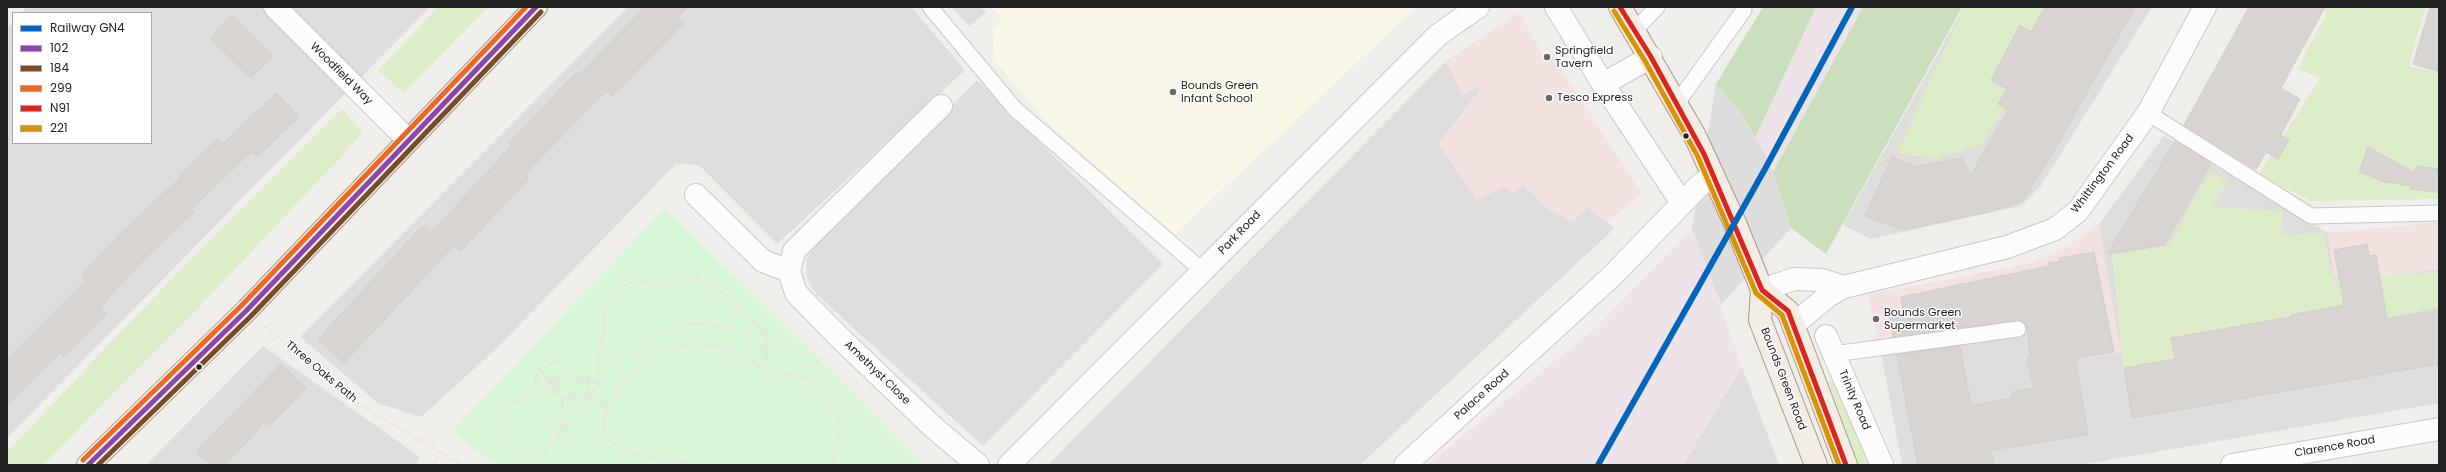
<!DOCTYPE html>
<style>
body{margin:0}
#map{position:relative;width:2446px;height:472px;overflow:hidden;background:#f0eeea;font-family:Poppins,sans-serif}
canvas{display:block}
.frame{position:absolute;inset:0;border:8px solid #222;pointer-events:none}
.legend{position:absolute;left:12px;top:12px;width:140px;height:132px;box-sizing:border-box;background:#fff;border:1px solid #a7a7a7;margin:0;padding:5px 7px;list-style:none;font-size:12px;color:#222}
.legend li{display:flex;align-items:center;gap:8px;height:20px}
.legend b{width:20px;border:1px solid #a7a7a7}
</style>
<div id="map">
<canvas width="2446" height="472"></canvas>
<div class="frame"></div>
<ul class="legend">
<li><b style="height:5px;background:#0065bd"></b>Railway GN4</li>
<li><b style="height:5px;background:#8e44ad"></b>102</li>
<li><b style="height:5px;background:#7a4b2a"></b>184</li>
<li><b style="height:5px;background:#f26522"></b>299</li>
<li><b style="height:5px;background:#dc241f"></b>N91</li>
<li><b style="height:5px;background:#d79205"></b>221</li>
</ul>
</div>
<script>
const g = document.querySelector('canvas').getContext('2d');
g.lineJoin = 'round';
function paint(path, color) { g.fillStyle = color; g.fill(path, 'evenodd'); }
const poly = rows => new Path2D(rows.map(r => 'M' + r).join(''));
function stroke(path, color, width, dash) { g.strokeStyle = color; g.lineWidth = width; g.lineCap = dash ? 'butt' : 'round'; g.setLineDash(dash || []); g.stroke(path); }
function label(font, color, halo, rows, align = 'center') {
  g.font = font + ' Poppins,sans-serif'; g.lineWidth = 3; g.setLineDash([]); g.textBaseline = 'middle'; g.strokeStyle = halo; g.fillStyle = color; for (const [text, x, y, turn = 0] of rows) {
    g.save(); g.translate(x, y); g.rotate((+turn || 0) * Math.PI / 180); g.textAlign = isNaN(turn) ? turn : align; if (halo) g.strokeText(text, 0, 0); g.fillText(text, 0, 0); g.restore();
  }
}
paint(poly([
 [27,7,430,7,7,438,7,28,13,22,13,143,151,143,151,13,21,13],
 [628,7,911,7,965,70,777,244,699,165,676,164,497,348,421,417,378,403,300,337],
 [951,7,981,7,986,12,969,26],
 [1964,7,2152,7,2041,186,2021,206,1871,239,1843,225],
 [1446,61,1463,95,1485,82,1505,187,1523,184,1547,209,1573,222,1587,207,1615,228,1360,465,1048,465],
 [977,80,1163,264,983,446,815,293,807,277,806,259,815,246],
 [2164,136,2328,233,2334,277,2381,276,2439,269,2439,403,2080,465,1902,465,1879,342,2068,313,2120,353,2099,224],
 [263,346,420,457,416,465,146,465],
 [1742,367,1779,465,1683,465]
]), '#dfdedc');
paint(poly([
 [1519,12,1543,55,1552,55,1642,194,1607,222,1587,207,1573,222,1547,209,1523,184,1514,194,1505,187,1477,200,1438,144,1484,84,1463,95,1446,61],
 [2439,222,2439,269,2381,276,2334,277,2328,233],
 [2099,224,2121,353,2078,360,2068,313,1879,342,1868,295,2032,263,2071,244]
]), '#f2e2e0');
paint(poly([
 [1816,7,1863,7,1773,172,1714,288,1742,367,1683,465,1427,465,1597,327,1692,229,1698,244,1755,138]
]), '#ede3e9');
paint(poly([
 [991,7,1416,7,1175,234,1049,124,994,60,993,30,1002,17]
]), '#f8f7e7');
paint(poly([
 [439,7,488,7,404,93,378,70],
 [1964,7,2068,7,1982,144,1937,159,1897,153],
 [2320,7,2352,7,2358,10,2360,7,2425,7,2409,66,2439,73,2439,199,2312,201,2258,175,2320,79,2298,69,2327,12],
 [342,109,363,133,227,278,43,465,7,465,7,452,179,271],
 [2210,172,2228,180,2212,207,2282,211,2284,235,2323,233,2333,280,2439,272,2439,306,2172,369,2124,377,2112,255,2168,246],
 [1834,380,1873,465,1858,465,1829,383]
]), '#ddedc9');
paint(poly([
 [1763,7,1816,7,1755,138,1741,113,1716,84],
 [1863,7,1962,7,1826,254,1791,228,1773,172]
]), '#cbdfbf');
paint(poly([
 [665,208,820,359,925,465,496,465,451,432]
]), '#d9f5d8');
paint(poly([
 [1716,84,1741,113,1763,151,1773,172,1791,228,1721,305,1692,229]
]), '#dedddd');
const building = poly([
 [645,7,688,7,677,18,683,24,612,96,606,91,525,174,529,178,461,251,454,245,344,363,318,339,423,225,431,233,511,146,509,143,576,73,579,75,645,7],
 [2045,7,2135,7,2057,146,2023,201,1988,212,1904,230,1865,216,1892,157,1916,167,1961,158,1971,175,2008,110,1998,104,2007,89,1991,80,2020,25,2031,32,2045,7],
 [2249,7,2325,7,2281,88,2300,99,2281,135,2289,140,2278,159,2266,152,2256,170,2184,125,2249,7],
 [2430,7,2439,7,2439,72,2413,64,2430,7],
 [232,16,272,56,251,78,210,38,232,16],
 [276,93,299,117,257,157,251,152,191,209,194,212,146,257,100,307,107,314,64,357,60,352,7,405,7,359,86,280,81,275,121,233,180,178,179,176,218,139,223,144,276,93],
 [2175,141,2211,163,2164,245,2107,254,2175,141],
 [2368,147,2414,172,2416,166,2439,169,2439,192,2410,189,2411,186,2385,182,2359,172,2368,147],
 [2367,244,2369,256,2376,255,2387,319,2439,310,2439,364,2132,418,2124,368,2175,359,2171,338,2291,317,2291,315,2344,305,2334,250,2367,244],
 [2094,252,2114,352,2075,359,2088,435,1991,450,1994,465,1918,465,1897,355,1960,346,1971,406,2013,398,2012,392,2034,388,2027,361,2030,354,2027,327,2023,321,2017,320,1893,337,1889,314,1903,311,1901,297,2049,266,2048,263,2060,261,2059,258,2094,252],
 [281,364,306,388,269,426,265,422,225,465,210,465,196,452,281,364]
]);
paint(building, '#d7d4d1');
stroke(building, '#d3cfcb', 1);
const lane = poly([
 [930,7,1015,109,1203,271],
 [1635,30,1657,7],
 [1677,103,1744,10,1743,7],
 [2148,113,2311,216,2439,213],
 [1834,354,2018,329]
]);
const street = poly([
 [275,7,408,140],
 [1556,7,1603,84,1682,203],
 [1603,84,1651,57],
 [941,106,794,251,789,271,796,293,839,337,933,427,978,465],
 [696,195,763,261,789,271],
 [1762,290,1794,279,1822,280,1844,287],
 [1793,325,1828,296,1844,287,2007,247,2055,229,2078,211,2148,113,2205,7],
 [1826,336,1882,465],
 [1009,465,1438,35,1478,7],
 [1405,465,1612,276,1699,186,1713,175],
 [2232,465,2439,429]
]);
const secondary = poly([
 [88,465,246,311,536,7]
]);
const primary = poly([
 [1620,7,1695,136,1735,223,1762,290,1760,320,1816,465],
 [1762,290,1788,311,1846,465]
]);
stroke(lane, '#c9c8c6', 17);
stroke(street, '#c9c8c6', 24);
stroke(secondary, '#9a9b80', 24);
stroke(primary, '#a79c86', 24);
stroke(poly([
 [371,66,429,7],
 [265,326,353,401,462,465],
 [540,369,561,396,563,418,559,431],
 [804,377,821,389,837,410,840,432,832,465],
 [534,381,558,395],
 [588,399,588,379,548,380,574,395,608,406],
 [561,401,574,395],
 [434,465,440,452],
 [530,465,524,463,512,450,504,437,496,433,495,425,502,412,511,403,524,398,532,392,540,369,557,360,575,374,599,384,598,353,605,335,605,305,619,286,639,281,674,284,690,277,718,287,735,309,767,332,767,357],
 [537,465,537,460,588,400,612,364,648,339,693,324,731,328,755,341,767,357,765,370],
 [695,465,624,452,609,439,603,425,609,402,628,375,653,355,676,346,695,344,724,347,749,358,765,370,804,377,822,357]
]), '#eddddb', 2.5, [2, 2]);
stroke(lane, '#fdfcfc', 15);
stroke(street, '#fdfcfc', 22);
stroke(secondary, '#f5f5ed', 22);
stroke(primary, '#f3ede6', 22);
stroke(poly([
 [88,465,246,311,536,7]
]), '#8e44ad', 5);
stroke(poly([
 [98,465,251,316,541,12]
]), '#7a4b2a', 5);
stroke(poly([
 [83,460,241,306,526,7]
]), '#f26522', 5);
stroke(poly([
 [1620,7,1651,57,1704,154,1762,290,1788,311,1846,465]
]), '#dc241f', 5);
stroke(poly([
 [1614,11,1645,61,1698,157,1756,293,1782,315,1839,465]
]), '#d79205', 5);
stroke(poly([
 [1598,465,1765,169,1852,7]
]), '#0065bd', 6);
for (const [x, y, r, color] of [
 [1547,57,4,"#6a6968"],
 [1173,92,4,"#6a6968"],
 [1549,98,4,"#6a6968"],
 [1686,136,3.5,"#222"],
 [1876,319,4,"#6a6968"],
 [199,367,3.5,"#222"]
]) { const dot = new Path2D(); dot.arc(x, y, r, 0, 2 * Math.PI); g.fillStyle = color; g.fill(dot); stroke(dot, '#fff', 1.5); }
label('11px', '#222', '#fff', [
 ["Springfield",1555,51],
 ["Tavern",1555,64],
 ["Bounds Green",1181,86],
 ["Infant School",1181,99],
 ["Tesco Express",1557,98],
 ["Bounds Green",1884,313],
 ["Supermarket",1884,326]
], 'left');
label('11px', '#222', '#fff', [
 ["Woodfield Way",341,74,45],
 ["Whittington Road",2103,174,-53],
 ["Park Road",1240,233,-46],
 ["Three Oaks Path",321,372,40],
 ["Amethyst Close",877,373,44],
 ["Bounds Green Road",1783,379,69],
 ["Palace Road",1482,395,-42],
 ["Trinity Road",1854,400,67],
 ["Clarence Road",2335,447,-10]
]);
</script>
